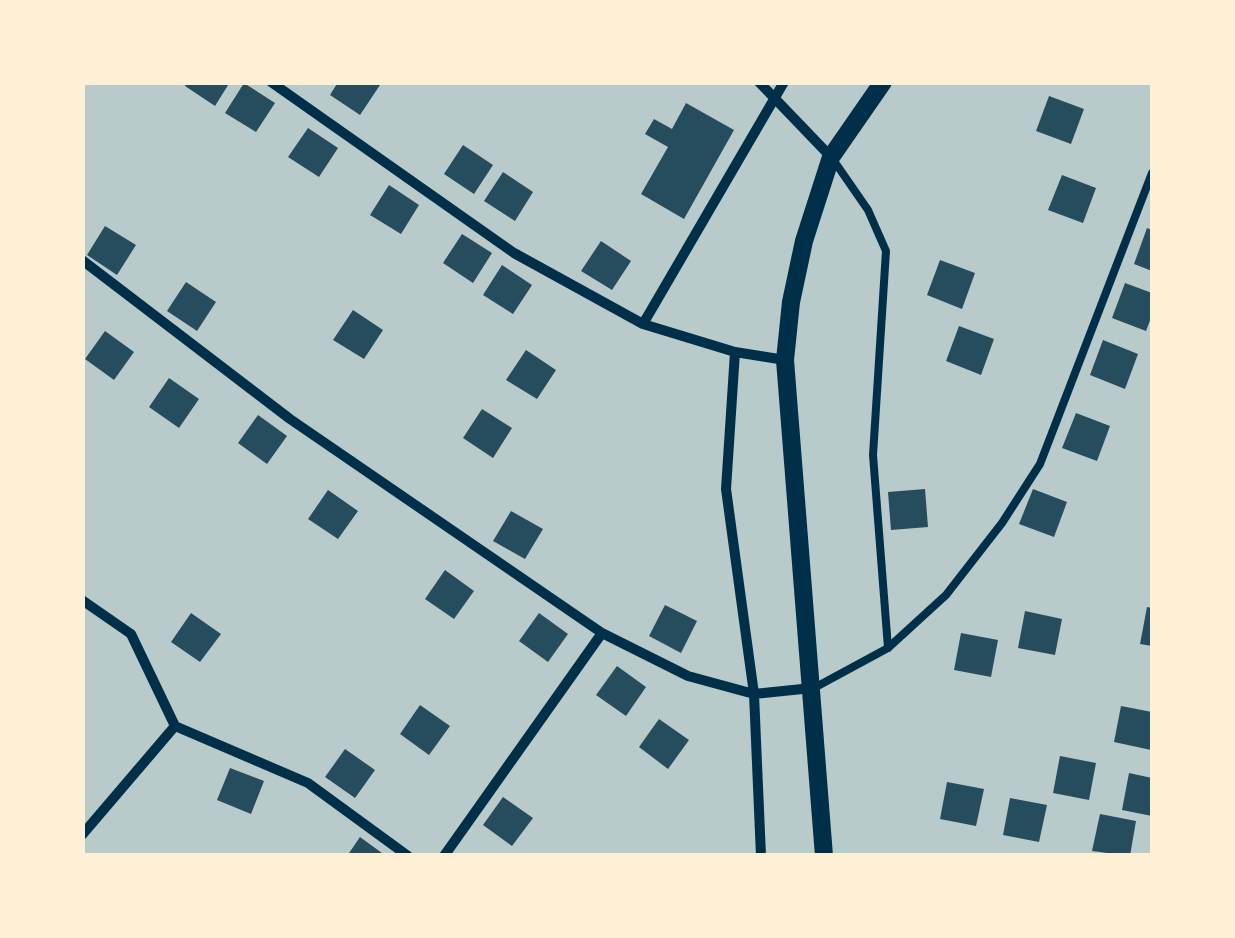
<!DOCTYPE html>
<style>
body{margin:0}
#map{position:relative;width:1235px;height:938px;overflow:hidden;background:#fdf0d5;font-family:Lato,sans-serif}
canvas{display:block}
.frame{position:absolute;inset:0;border:85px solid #fdf0d5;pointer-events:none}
</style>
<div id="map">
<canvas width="1235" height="938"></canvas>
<div class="frame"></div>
</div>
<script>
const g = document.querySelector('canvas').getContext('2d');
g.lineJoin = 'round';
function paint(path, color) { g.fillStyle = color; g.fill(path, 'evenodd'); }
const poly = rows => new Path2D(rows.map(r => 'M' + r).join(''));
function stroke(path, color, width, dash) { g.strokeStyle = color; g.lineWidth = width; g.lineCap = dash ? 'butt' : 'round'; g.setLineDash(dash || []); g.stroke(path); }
paint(poly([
 [82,83,1152,83,1152,855,83,855]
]), '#b9caca');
paint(poly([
 [187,82,230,82,215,106,185,86],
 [338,82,375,82,380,85,360,115,330,95],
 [244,83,275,103,256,132,225,113],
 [1049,96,1084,109,1071,144,1036,131],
 [686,103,734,130,684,219,641,194,668,147,645,134,654,119,672,129],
 [308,128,338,148,319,177,288,157],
 [463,145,493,165,474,194,444,174],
 [503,172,533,192,515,221,484,201],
 [1062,175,1096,188,1083,223,1048,210],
 [389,185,419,205,401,234,370,215],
 [105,226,136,245,117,275,87,255],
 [1147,228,1152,230,1152,271,1134,264],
 [462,234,492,253,473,283,443,263],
 [601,241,631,261,612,290,581,271],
 [940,260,975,273,962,309,927,295],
 [502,265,532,285,513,314,483,295],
 [186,282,216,302,197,331,167,311],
 [1125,283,1152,293,1152,315,1146,331,1112,318],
 [353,310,383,330,364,359,333,340],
 [959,326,994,339,981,375,946,361],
 [105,331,134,352,114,380,85,359],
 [1103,340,1138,354,1125,389,1090,375],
 [526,350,556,370,537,399,506,380],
 [169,378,199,399,179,428,149,407],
 [482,409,512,428,493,458,463,438],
 [1076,413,1110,426,1097,461,1062,448],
 [258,415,287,436,267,464,238,443],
 [925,489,928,527,891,530,888,492],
 [1033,489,1067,502,1054,537,1019,524],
 [328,490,358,511,338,539,308,519],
 [511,511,543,529,525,559,493,541],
 [445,570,474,591,454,619,425,599],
 [665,605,697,621,681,653,649,636],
 [1147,607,1152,608,1152,646,1140,644],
 [1025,611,1062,619,1055,655,1018,648],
 [191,613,221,634,200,662,171,642],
 [539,613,568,634,548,662,519,641],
 [961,633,998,640,991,677,954,670],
 [617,666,646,687,626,716,596,695],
 [420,705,450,726,429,755,400,734],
 [1121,706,1152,712,1151,750,1114,742],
 [659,719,689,740,668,769,639,747],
 [345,749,375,770,355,798,325,777],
 [1060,756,1096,763,1089,800,1053,793],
 [230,768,264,781,251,814,217,800],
 [1129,773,1152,778,1152,816,1122,810],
 [947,782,984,789,976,826,940,819],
 [503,797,533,818,512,846,483,825],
 [1010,798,1047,805,1039,842,1003,835],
 [1100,814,1136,821,1130,856,1092,851],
 [360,837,386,856,347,856]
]), '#264d5e');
stroke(poly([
 [832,158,868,210,886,251,873,455,888,648],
 [814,688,888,648,946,595,1002,523,1040,464,1152,173]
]), '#003049', 8);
stroke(poly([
 [271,82,514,253,643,324,735,352,726,489,754,694,761,856],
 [759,82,831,157],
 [82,260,290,419,602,633,688,676,754,694,812,688],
 [643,324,784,82],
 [735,352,785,360],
 [82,600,131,634,175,726],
 [82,835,175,726,308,783,408,856],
 [444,856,602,633]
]), '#003049', 10);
stroke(poly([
 [824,856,785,360,791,302,804,241,831,157,883,82]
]), '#003049', 18);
</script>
